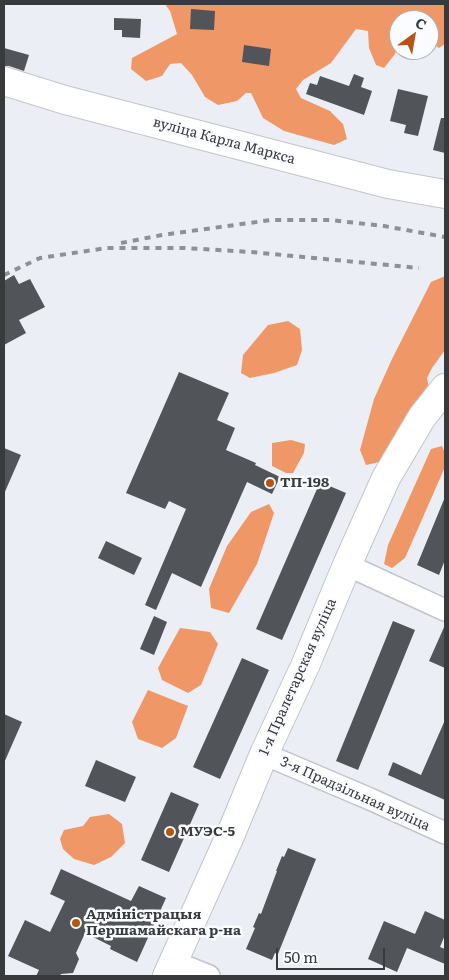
<!DOCTYPE html>
<meta charset="utf-8">
<style>
body{margin:0}
#map{position:relative;width:449px;height:980px;overflow:hidden;background:#ebeff5;font-family:Literata,serif}
canvas{display:block}
.frame{position:absolute;inset:0;border:5px solid #383a3c;pointer-events:none}
.north{position:absolute;left:389px;top:10px;width:50px;height:50px;box-sizing:border-box;background:#fafcff;border:1px solid #acaeb1;border-radius:50%;rotate:32deg;font-size:14px;font-weight:700;line-height:20px;text-align:center;color:#383a3c}
.north::after{content:'';display:block;margin:auto;width:18px;height:22px;background:#b65513;clip-path:polygon(50% 0,100% 100%,50% 72%,0 100%)}
.scale{position:absolute;left:276px;top:948px;width:109px;height:22px;box-sizing:border-box;border:2px solid #383a3c;border-top:0;padding-left:6px;font-size:15px;line-height:18px;white-space:nowrap;color:#383a3c;-webkit-text-stroke:4px #fafcff;paint-order:stroke}
</style>
<div id="map">
<canvas width="449" height="980"></canvas>
<div class="frame"></div>
<div class="north">С</div>
<div class="scale">50 m</div>
</div>
<script>
const g = document.querySelector('canvas').getContext('2d');
g.lineJoin = 'round';
function paint(path, color) { g.fillStyle = color; g.fill(path, 'evenodd'); }
const poly = rows => new Path2D(rows.map(r => 'M' + r).join(''));
function stroke(path, color, width, dash) { g.strokeStyle = color; g.lineWidth = width; g.lineCap = dash ? 'butt' : 'round'; g.setLineDash(dash || []); g.stroke(path); }
function label(font, color, halo, rows, align = 'center') {
  g.font = font + ' Literata,serif'; g.lineWidth = 5; g.setLineDash([]); g.textBaseline = 'middle'; g.strokeStyle = halo; g.fillStyle = color; for (const [text, x, y, turn = 0] of rows) {
    g.save(); g.translate(x, y); g.rotate((+turn || 0) * Math.PI / 180); g.textAlign = isNaN(turn) ? turn : align; if (halo) g.strokeText(text, 0, 0); g.fillText(text, 0, 0); g.restore();
  }
}
paint(poly([
 [165,4,445,4,445,44,439,48,429,42,429,20,399,20,399,40,395,54,384,68,376,65,369,48,368,31,356,29,331,63,303,80,296,89,301,98,330,111,343,124,347,139,334,145,284,131,263,118,251,93,246,93,237,101,218,105,205,97,192,75,181,63,170,64,162,76,146,81,131,69,132,58,177,34,170,11],
 [445,276,445,350,432,368,427,378,430,394,384,461,366,465,360,450,374,399,392,359,431,282],
 [288,321,300,329,302,350,297,365,274,373,250,378,241,373,243,355,268,325],
 [291,440,305,444,304,453,293,473,286,473,272,466,272,443],
 [442,446,445,453,445,467,405,558,392,568,384,564,388,545,431,449],
 [269,504,274,513,257,564,229,613,211,608,209,589,227,546,251,512],
 [180,628,210,632,218,644,201,685,188,693,162,680,158,668],
 [148,690,188,706,176,738,162,748,138,739,132,722],
 [109,814,122,824,125,843,111,857,94,865,74,859,63,849,60,839,64,830,83,826,90,817]
]), '#f09767');
paint(poly([
 [191,9,215,11,214,30,190,29],
 [114,18,141,19,140,38,122,37,122,30,114,30],
 [244,45,271,49,269,66,242,62],
 [4,48,29,55,24,71,9,66,4,66],
 [354,74,364,78,361,87,372,91,364,115,306,94,310,83,317,85,320,76,349,86],
 [398,89,428,96,418,136,404,133,406,125,390,121],
 [441,118,445,118,445,153,433,150],
 [14,275,19,284,30,279,45,307,19,320,26,333,4,345,4,281],
 [179,372,229,393,217,420,235,428,226,450,256,463,255,465,280,477,272,494,247,482,201,587,172,573,156,610,145,605,186,509,169,501,165,509,126,493],
 [4,448,21,455,4,494],
 [320,482,346,493,282,640,256,629],
 [445,497,445,560,439,575,417,565],
 [106,541,142,558,134,575,98,558],
 [154,616,167,622,154,655,140,649],
 [393,621,415,630,358,770,336,761],
 [445,625,445,668,429,661],
 [242,658,269,670,220,779,193,767],
 [4,714,22,722,4,763],
 [445,720,445,800,388,775,393,762,421,775],
 [96,760,136,777,125,802,85,786],
 [171,792,199,804,169,872,141,860],
 [288,848,316,859,278,954,275,953,272,960,246,949,255,928,253,927,259,913,261,914,277,871,276,871,282,856,284,857],
 [61,869,131,901,139,886,166,898,137,962,110,949,111,946,85,933,76,953,79,959,73,973,61,974,60,976,36,976,39,970,8,956,25,920,50,932,65,901,50,894],
 [425,911,445,920,445,935,440,947,445,949,445,964,407,948,397,972,368,959,384,921,415,934]
]), '#515459');
const minor = poly([
 [347,565,445,610],
 [264,754,370,799,445,833],
 [174,962,209,976]
]);
const major = poly([
 [4,81,65,100,388,184,445,194],
 [167,976,230,836,264,754,305,666,347,565,386,478,422,417,445,388]
]);
stroke(minor, '#c1c5cb', 24);
stroke(major, '#c1c5cb', 30);
stroke(minor, '#fff', 21);
stroke(major, '#fff', 28);
stroke(poly([
 [121,243,162,235,271,220,330,220,384,226,445,237],
 [4,275,40,258,107,248,185,248,251,252,419,268]
]), '#8d9094', 4, [6, 6]);
for (const [x, y, r, color] of [
 [270,483,5,"#b65513"],
 [170,832,5,"#b65513"],
 [76,923,5,"#b65513"]
]) { const dot = new Path2D(); dot.arc(x, y, r, 0, 2 * Math.PI); g.fillStyle = color; g.fill(dot); stroke(dot, '#fafcff', 2); }
label('14px', '#383a3c', '#fafcff', [
 ["вуліца Карла Маркса",224,141,15],
 ["1-я Пралетарская вуліца",298,677,-66],
 ["3-я Прадзільная вуліца",355,794,24]
]);
label('bold 14px', '#383a3c', '#fafcff', [
 ["ТП-198",280,483],
 ["МУЭС-5",180,832],
 ["Адміністрацыя",86,915],
 ["Першамайскага р-на",86,931]
], 'left');
</script>
